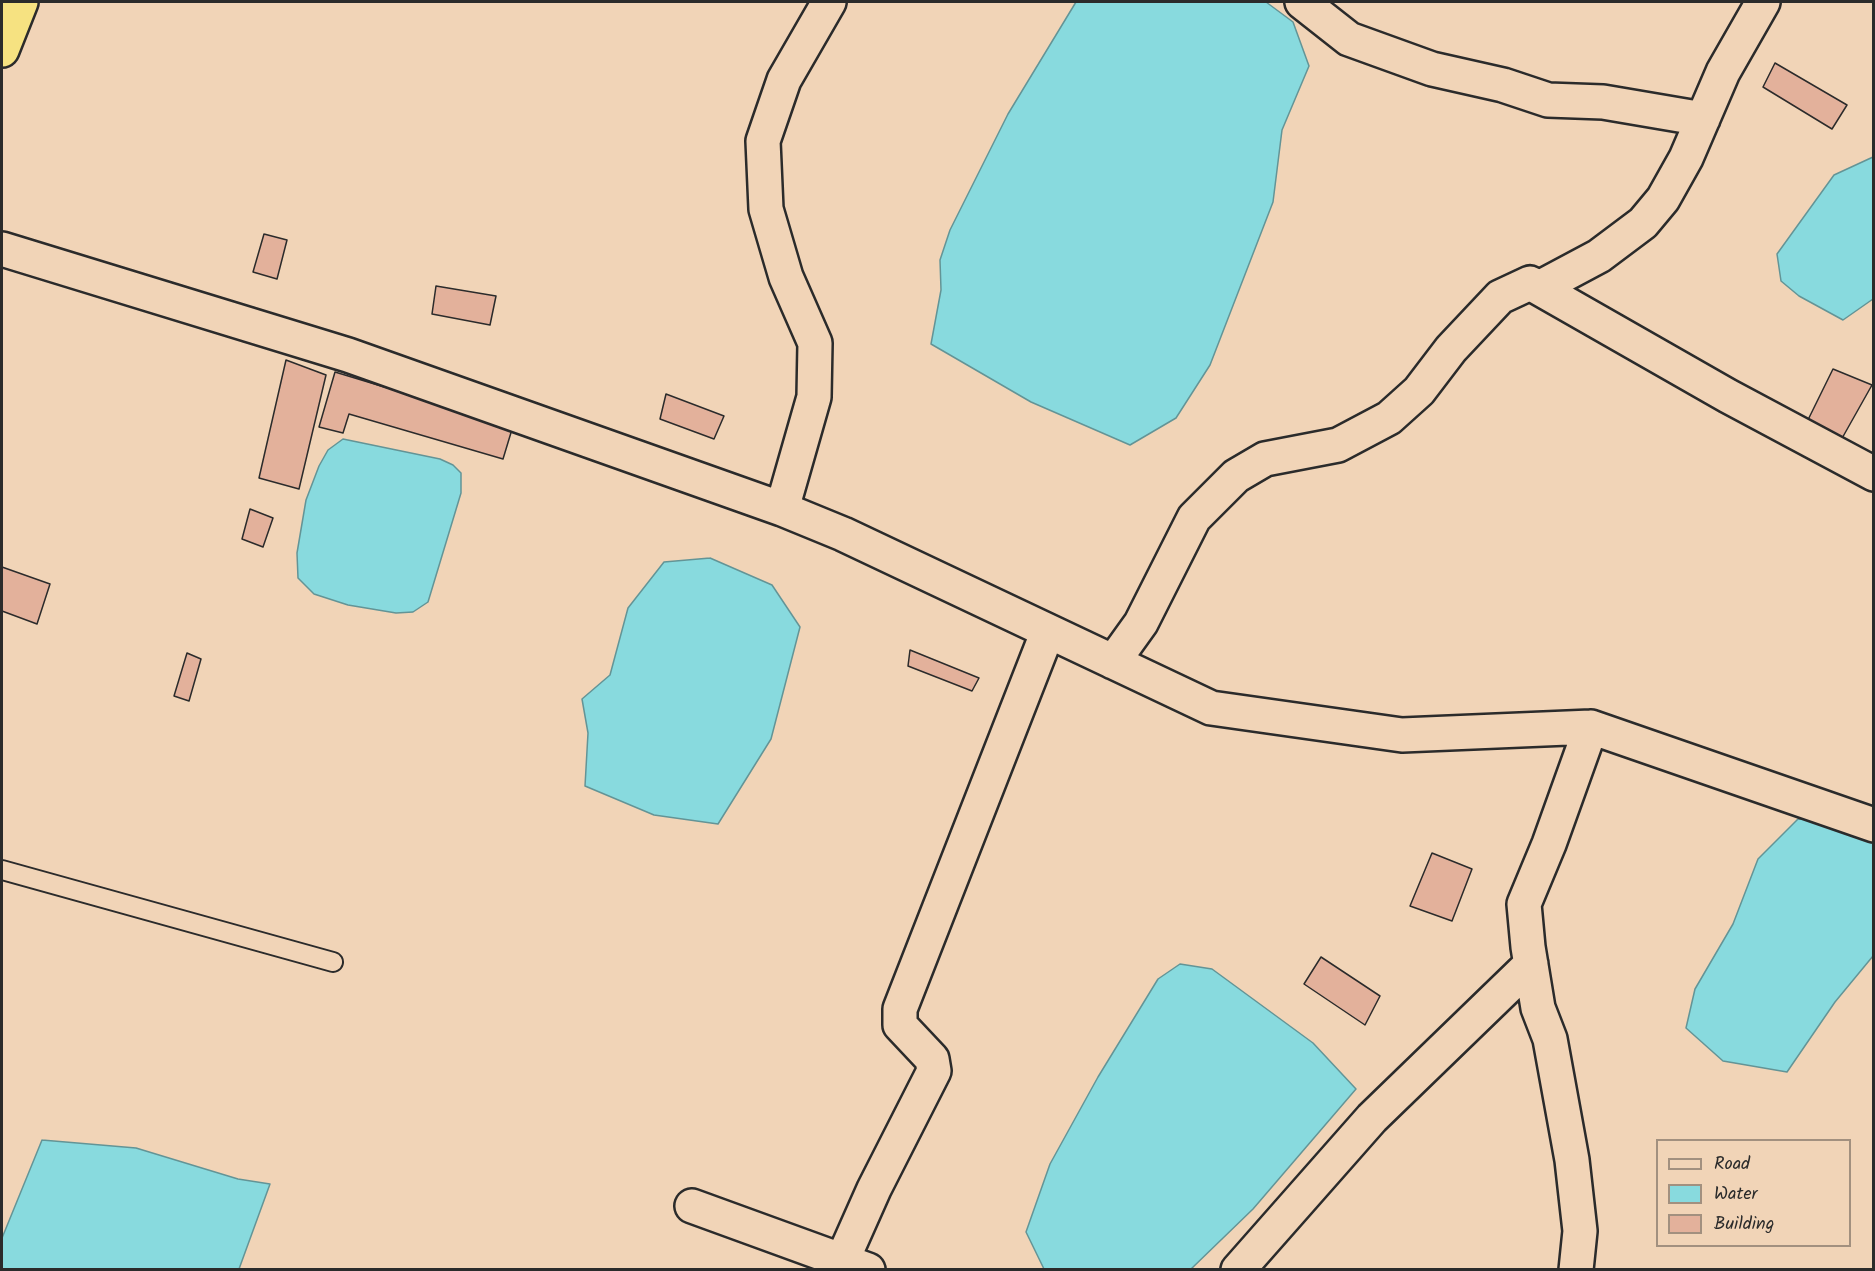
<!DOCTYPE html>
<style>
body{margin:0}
#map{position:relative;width:1875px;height:1271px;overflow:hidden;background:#f1d4b7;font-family:Kalam,sans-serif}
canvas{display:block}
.frame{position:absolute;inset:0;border:3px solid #2b2b2b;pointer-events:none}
.legend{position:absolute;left:1656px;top:1139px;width:195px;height:108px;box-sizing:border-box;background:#f1d4b7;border:2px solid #a2907f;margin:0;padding:8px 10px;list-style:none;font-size:18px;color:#2b2b2b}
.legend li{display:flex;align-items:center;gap:12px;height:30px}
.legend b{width:30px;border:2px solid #a2907f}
</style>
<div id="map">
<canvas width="1875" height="1271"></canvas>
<div class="frame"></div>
<ul class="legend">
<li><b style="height:8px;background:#f1d4b7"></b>Road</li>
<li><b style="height:16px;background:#88dade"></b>Water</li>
<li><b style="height:16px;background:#e3b19b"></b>Building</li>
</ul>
</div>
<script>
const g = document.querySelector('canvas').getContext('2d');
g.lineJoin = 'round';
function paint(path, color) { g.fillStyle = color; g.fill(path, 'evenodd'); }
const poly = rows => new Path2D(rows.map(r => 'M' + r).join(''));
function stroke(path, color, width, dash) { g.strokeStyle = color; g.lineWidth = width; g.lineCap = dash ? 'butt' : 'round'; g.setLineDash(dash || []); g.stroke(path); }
const water = poly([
 [1076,2,1266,2,1293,22,1309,66,1282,130,1273,202,1210,365,1176,418,1130,445,1031,402,931,344,941,290,940,260,950,230,1008,114,1076,2],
 [1873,157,1873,299,1843,320,1799,296,1781,281,1777,254,1834,175,1873,157],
 [343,439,440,459,453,465,461,473,461,493,428,602,413,612,396,613,348,605,314,594,298,578,297,553,306,500,319,466,328,450,343,439],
 [710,558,772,585,800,627,771,739,718,824,654,815,585,786,588,733,582,699,610,675,628,608,664,562,710,558],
 [1798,819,1847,821,1873,831,1873,956,1835,1002,1787,1072,1723,1061,1686,1028,1695,989,1733,924,1758,859,1798,819],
 [1180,964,1212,969,1313,1043,1356,1089,1253,1209,1191,1269,1044,1269,1026,1232,1050,1164,1098,1077,1158,979,1180,964],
 [42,1140,136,1148,238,1179,270,1184,239,1269,2,1269,2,1238,42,1140]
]);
paint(water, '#88dade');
stroke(water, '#639496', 1.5);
const building = poly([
 [1775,63,1847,105,1832,129,1763,87,1775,63],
 [264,234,287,240,277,279,253,272,264,234],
 [436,286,496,296,490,325,432,314,436,286],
 [286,360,326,375,299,489,259,478,286,360],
 [1833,369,1872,385,1836,449,1802,432,1833,369],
 [335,372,513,426,503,459,349,414,343,433,319,427,335,372],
 [666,394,724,416,714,439,660,419,666,394],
 [250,509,273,518,263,547,242,539,250,509],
 [2,567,50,584,37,624,2,611,2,567],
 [910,650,979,678,972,691,908,666,910,650],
 [187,653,201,659,189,701,174,696,187,653],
 [1432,853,1472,869,1452,921,1410,906,1432,853],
 [1321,957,1380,996,1365,1025,1304,984,1321,957]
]);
paint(building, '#e3b19b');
stroke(building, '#2b2b2b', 1.5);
const service = poly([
 [2,870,333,962]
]);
const minor = poly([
 [1302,2,1349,39,1432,69,1503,85,1548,100,1603,102,1703,119],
 [2,249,348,355,782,509,843,534,1211,708,1402,735,1591,727,1874,825],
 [1539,288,1599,256,1643,223,1663,199,1686,158,1723,72,1763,2],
 [782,509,814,397,815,343,786,277,766,209,763,141,784,80,829,2],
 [1113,662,1141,623,1194,518,1236,476,1265,459,1338,445,1389,418,1419,391,1451,349,1500,297,1530,283,1728,396,1874,474],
 [692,1206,868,1270],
 [838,1270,874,1189,934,1071,932,1059,900,1025,900,1009,1048,631],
 [1238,1270,1372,1118,1531,964],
 [1576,1270,1580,1231,1572,1160,1550,1039,1538,1008,1528,947,1524,904,1549,844,1591,727]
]);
const trunk = poly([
 [2,50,21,2]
]);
stroke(service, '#2b2b2b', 22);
stroke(minor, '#2b2b2b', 38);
stroke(trunk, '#2b2b2b', 38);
stroke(service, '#f1d4b7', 18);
stroke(minor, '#f1d4b7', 33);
stroke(trunk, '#f6e281', 33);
</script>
